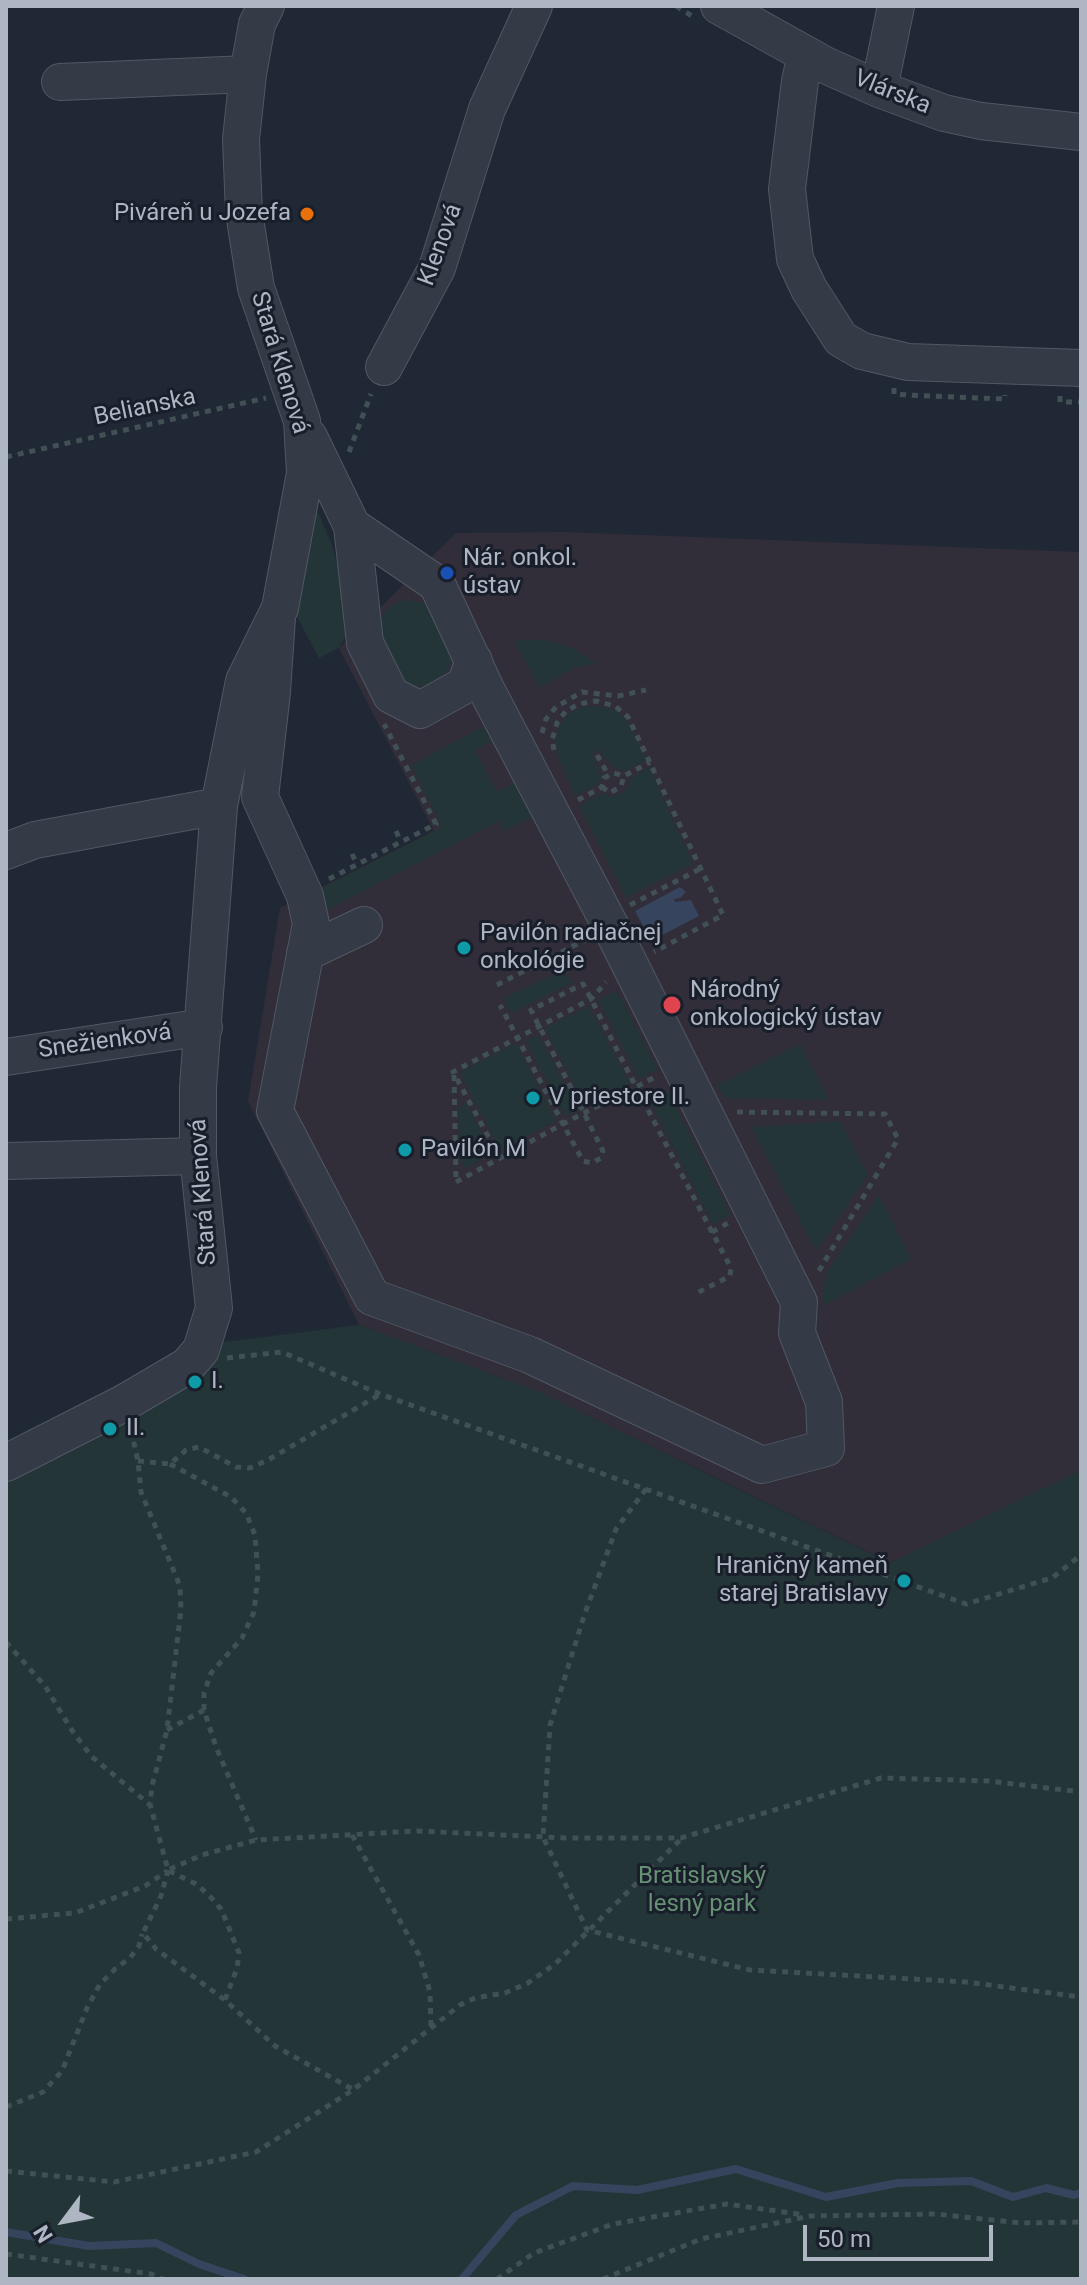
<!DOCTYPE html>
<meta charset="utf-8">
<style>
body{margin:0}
#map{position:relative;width:1087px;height:2285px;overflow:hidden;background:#212835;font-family:Roboto,sans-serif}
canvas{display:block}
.frame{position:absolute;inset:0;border:8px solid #aeb5c3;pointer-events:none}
.north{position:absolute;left:24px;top:2181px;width:80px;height:80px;-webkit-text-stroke:6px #191f2a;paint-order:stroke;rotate:238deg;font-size:22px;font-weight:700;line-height:32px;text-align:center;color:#aeb5c3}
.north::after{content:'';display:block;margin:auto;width:28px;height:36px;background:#aeb5c3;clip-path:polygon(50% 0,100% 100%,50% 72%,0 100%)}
.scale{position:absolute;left:803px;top:2225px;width:190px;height:36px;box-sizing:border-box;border:4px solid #aeb5c3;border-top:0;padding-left:10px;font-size:24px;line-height:28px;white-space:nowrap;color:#aeb5c3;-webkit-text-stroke:6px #191f2a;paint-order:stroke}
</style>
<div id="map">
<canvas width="1087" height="2285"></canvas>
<div class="frame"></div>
<div class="north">N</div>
<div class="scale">50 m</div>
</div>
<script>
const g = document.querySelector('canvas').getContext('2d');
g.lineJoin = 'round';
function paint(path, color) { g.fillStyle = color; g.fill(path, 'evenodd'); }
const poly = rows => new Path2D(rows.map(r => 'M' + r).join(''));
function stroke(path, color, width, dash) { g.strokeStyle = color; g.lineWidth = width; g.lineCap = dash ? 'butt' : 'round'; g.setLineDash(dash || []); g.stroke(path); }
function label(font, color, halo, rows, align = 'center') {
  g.font = font + ' Roboto,sans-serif'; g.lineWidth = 6; g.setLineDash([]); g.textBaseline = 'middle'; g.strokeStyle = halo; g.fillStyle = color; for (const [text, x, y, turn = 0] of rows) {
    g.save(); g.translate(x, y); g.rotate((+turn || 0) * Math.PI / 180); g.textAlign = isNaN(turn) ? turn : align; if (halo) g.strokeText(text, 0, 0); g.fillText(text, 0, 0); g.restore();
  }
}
paint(poly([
 [564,532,1081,552,1081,1470,891,1563,539,1392,359,1325,248,1101,280,908,434,831,339,648,456,533]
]), '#312e3a');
paint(poly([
 [315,510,319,514,331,543,340,574,347,634,339,648,319,658,295,613],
 [404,600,424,603,433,609,453,658,444,677,426,686,405,683,397,677,377,628,386,609],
 [525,639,556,642,578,651,596,664,576,667,539,688,515,642],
 [596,706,614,709,625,718,646,760,625,771,614,768,598,749,592,753,601,776,598,784,575,796,559,759,556,742,560,725,568,714,580,708],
 [483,727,492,741,475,751,497,792,515,783,532,817,505,831,499,821,319,914,316,891,442,827,411,765],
 [649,767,693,864,626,898,579,806,602,793,612,797,627,790,630,778],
 [554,974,567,976,574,982,511,1014,503,998],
 [617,991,658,1069,639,1079,598,1000],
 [589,1006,630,1084,586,1107,545,1028],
 [538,1034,578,1110,565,1116,526,1041],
 [516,1043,556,1121,500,1150,460,1072],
 [800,1044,829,1100,725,1098,717,1085],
 [667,1090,731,1215,713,1224,649,1100],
 [467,1103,492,1154,464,1169,460,1159,458,1108],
 [840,1121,868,1175,816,1251,751,1127],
 [879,1195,911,1259,823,1306,823,1291,827,1272],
 [359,1325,539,1392,890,1563,1081,1470,1081,2279,6,2279,6,1441,193,1346]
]), '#233537');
paint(poly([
 [680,887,686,892,680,898,674,899,675,902,691,900,699,916,651,941,635,911]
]), '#36455d');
stroke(poly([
 [6,2232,89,2246,156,2243,199,2264,244,2279],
 [462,2279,516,2215,573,2186,637,2190,736,2169,826,2197,898,2183,971,2181,1013,2197,1046,2188,1074,2195,1081,2193]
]), '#36455d', 8);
const minor = poly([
 [719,6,825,65,879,89,944,113,981,121,1081,132],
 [806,55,800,81,787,189,795,259,809,289,841,339,862,351,908,362,1081,368],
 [60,82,248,74],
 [879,89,896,6],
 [384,367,437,268,487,109,534,6],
 [309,437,352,526,365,643,391,695,420,710,465,685,474,661],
 [277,617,272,692,260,797,305,896,311,924,275,1111,372,1297,530,1355,762,1465,826,1448,824,1402,797,1333,799,1302,611,927,486,689,437,584,352,526],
 [6,851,35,840,219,806],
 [305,953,364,925],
 [6,1057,204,1027],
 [6,1161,198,1156],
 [6,1463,124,1403,187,1366,201,1350,214,1308,198,1156,198,1087,219,806,244,681,280,608,305,473,302,421,256,288,244,213,241,139,248,74,257,24,266,6]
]);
stroke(minor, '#515864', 38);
stroke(poly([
 [676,6,692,16],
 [894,388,894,394,908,395,1005,399,1005,395],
 [1060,396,1060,402,1081,402],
 [349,452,371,394],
 [6,457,266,398],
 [542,733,546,719,556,707,582,692,618,696,646,690],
 [554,750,552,740,557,723,566,711,579,704,596,701,615,706,628,717,723,915,654,952],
 [597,755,609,776],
 [602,787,610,793,621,786,624,776],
 [578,800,602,787,604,778,614,773,624,776,650,762],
 [396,831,401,842],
 [352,854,357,864],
 [329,879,436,824,384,724],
 [630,905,700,869],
 [497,985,585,940],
 [454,1075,456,1181],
 [653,1078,636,1087,584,1113,563,1124,583,1161,592,1163,601,1158,603,1151,584,1113,539,1026,531,1010,583,984,591,999,636,1087,712,1232,731,1268,730,1276,695,1294],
 [737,1112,885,1114,898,1139,817,1274],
 [500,1158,453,1072,591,999,606,982],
 [456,1182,563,1124,500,1005],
 [712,1232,728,1223],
 [227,1358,282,1352,380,1394,966,1604,1052,1578,1081,1555],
 [131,1430,138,1461,141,1492,180,1586,181,1609,167,1730,152,1786,150,1804,168,1870,202,1855,256,1840,417,1831,567,1838,681,1838,881,1778,989,1781,1081,1792],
 [138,1461,170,1464,186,1450,199,1447,236,1467,250,1468,268,1460,379,1395],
 [170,1464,231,1497,246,1513,255,1535,258,1574,254,1612,242,1638,211,1673,204,1693,204,1710,216,1747,256,1840],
 [646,1489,616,1529,584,1616,550,1725,543,1837,587,1930,750,1970,966,1982,1081,1997],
 [6,1642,45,1686,71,1729,91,1756,149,1804],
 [167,1730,204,1710],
 [352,1835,419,1955,430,1992,431,2026],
 [168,1870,161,1896,143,1933,156,1949,225,2000,275,2046,352,2089],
 [169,1871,196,1884,209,1895,221,1909,229,1928,239,1953,237,1968,225,2000],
 [6,1919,75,1913,145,1886,167,1871],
 [6,2107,43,2092,62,2071,87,2008,100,1984,116,1968,130,1958,139,1946,142,1934],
 [6,2171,114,2182,256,2152,353,2090,460,2005,475,1998,505,1993,528,1983,555,1964,680,1840],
 [6,2254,151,2274,163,2279],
 [497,2279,534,2253,613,2224,727,2204,805,2215],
 [603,2279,701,2239,810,2216,936,2214,1021,2223,1081,2222]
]), '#405054', 5, [6, 6]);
stroke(minor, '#343a46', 36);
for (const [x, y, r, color] of [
 [307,214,8,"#e8710a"],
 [447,573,8,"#1a4fb4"],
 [464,948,8,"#0f9aa8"],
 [672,1005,10,"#e0444e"],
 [533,1098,8,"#0f9aa8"],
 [405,1150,8,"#0f9aa8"],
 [195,1382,8,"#0f9aa8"],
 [110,1429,8,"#0f9aa8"],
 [904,1581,8,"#0f9aa8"]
]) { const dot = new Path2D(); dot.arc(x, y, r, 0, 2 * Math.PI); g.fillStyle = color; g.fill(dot); stroke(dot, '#191f2a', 3); }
label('24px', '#aeb5c3', '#191f2a', [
 ["Vlárska",892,93,22],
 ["Klenová",441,245,-70],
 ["Stará Klenová",279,363,73],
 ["Belianska",145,408,-12],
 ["Snežienková",105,1042,-8],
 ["Stará Klenová",204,1192,-94]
]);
label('24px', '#aeb5c3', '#191f2a', [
 ["Piváreň u Jozefa",291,214,"right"],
 ["Nár. onkol.",463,559],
 ["ústav",463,587],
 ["Pavilón radiačnej",480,934],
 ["onkológie",480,962],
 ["Národný",690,991],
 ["onkologický ústav",690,1019],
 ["V priestore II.",549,1098],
 ["Pavilón M",421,1150],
 ["I.",211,1382],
 ["II.",126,1429],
 ["Hraničný kameň",888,1567,"right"],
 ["starej Bratislavy",888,1595,"right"]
], 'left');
label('24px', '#679174', '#191f2a', [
 ["Bratislavský",702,1877],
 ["lesný park",702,1905]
]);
</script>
